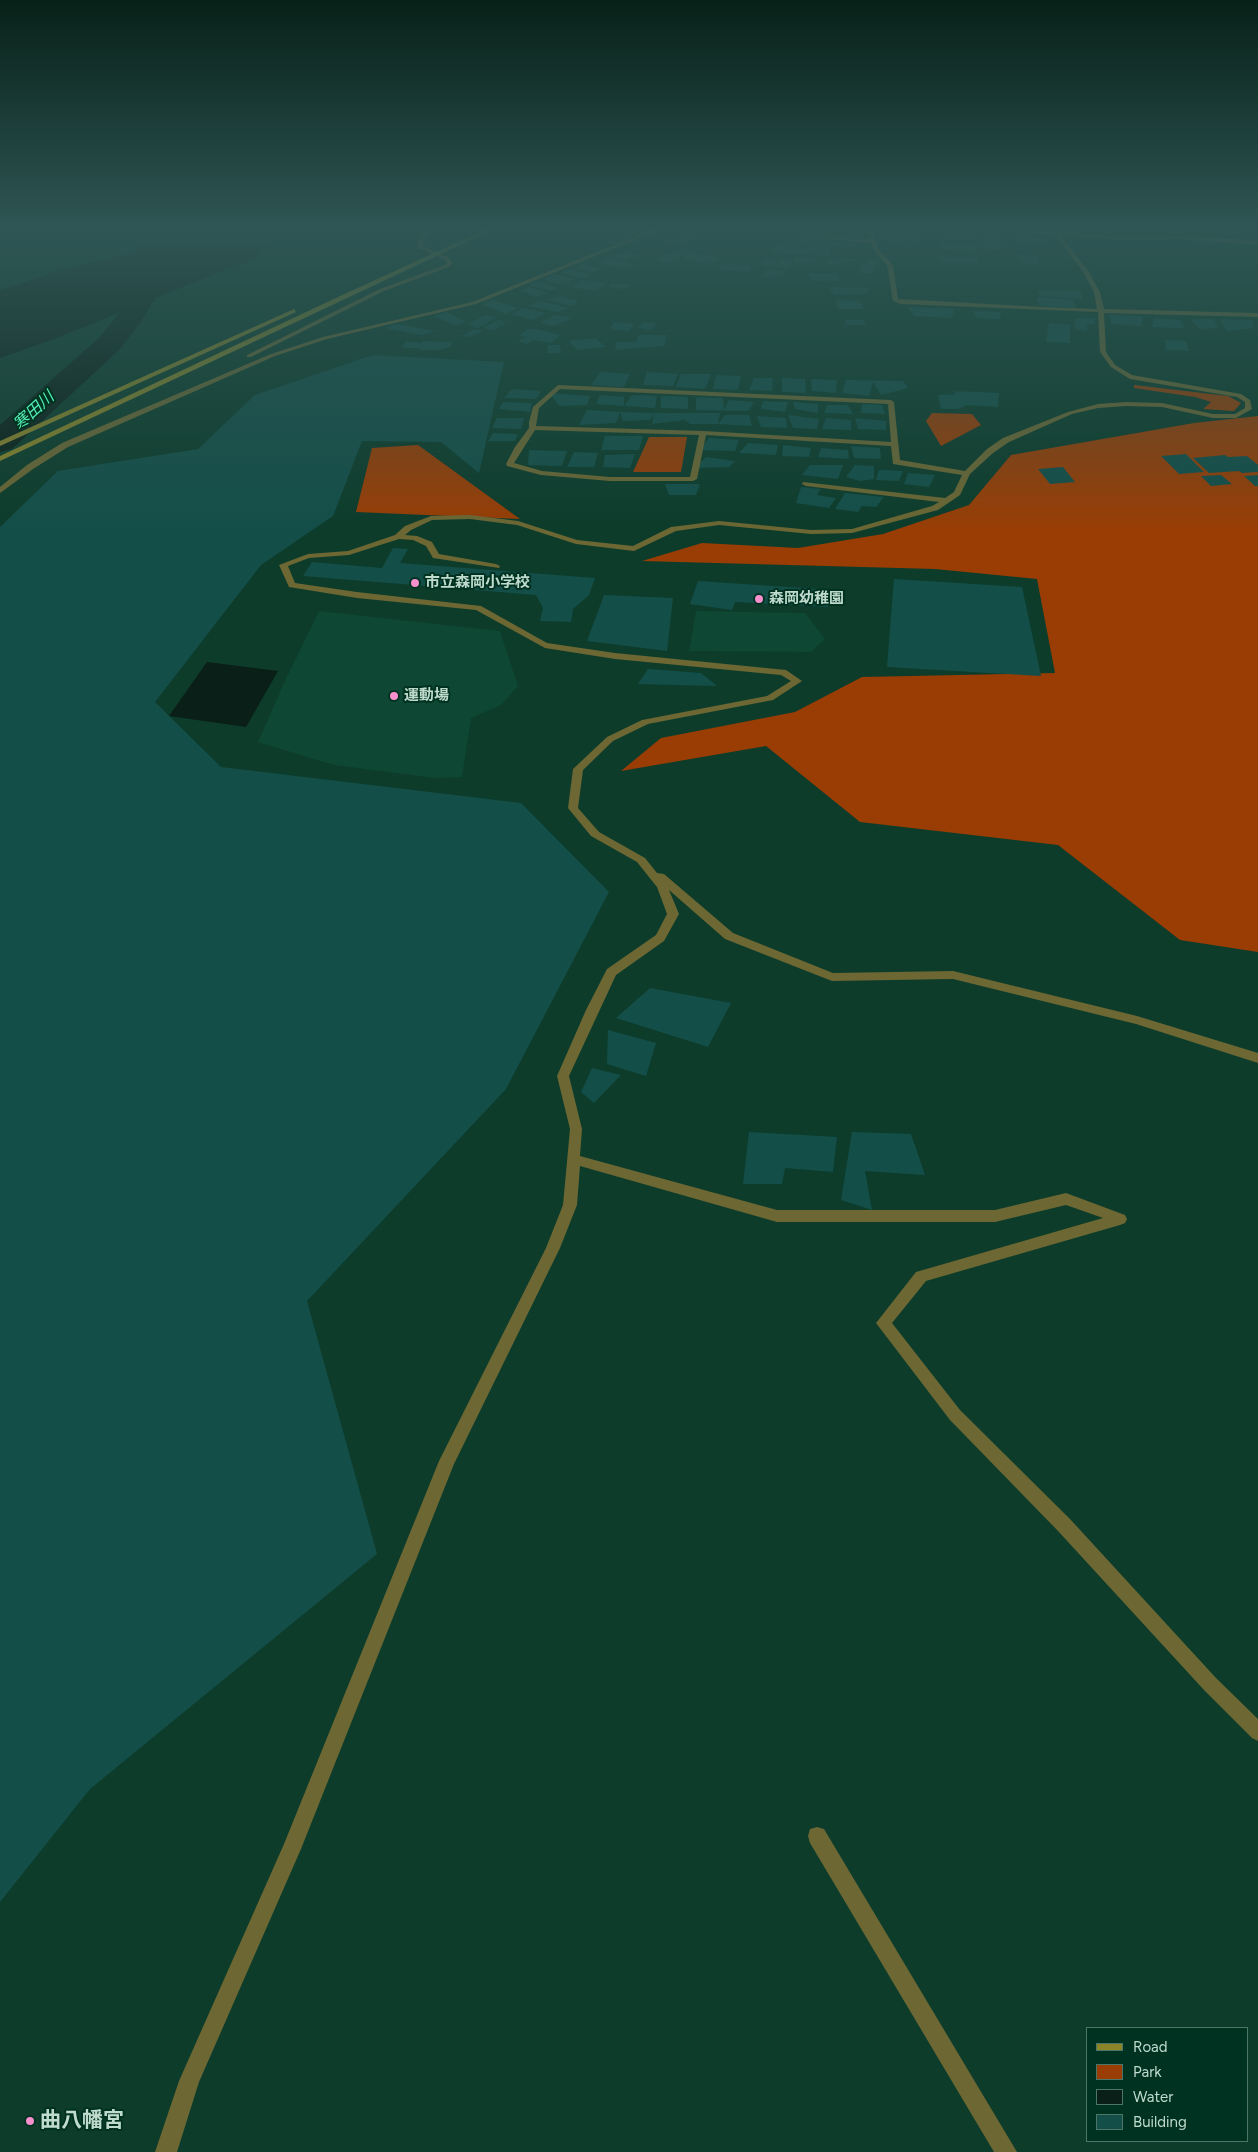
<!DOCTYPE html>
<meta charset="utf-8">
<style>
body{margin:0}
#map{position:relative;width:1258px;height:2152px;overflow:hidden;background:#0d3c2b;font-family:Figtree,sans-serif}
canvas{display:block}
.legend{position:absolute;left:1086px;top:2027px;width:162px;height:115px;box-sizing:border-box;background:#003221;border:1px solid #4c7666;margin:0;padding:6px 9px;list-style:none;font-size:15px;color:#bedbcd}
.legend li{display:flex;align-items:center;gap:10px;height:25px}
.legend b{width:25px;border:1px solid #4c7666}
</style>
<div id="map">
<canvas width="1258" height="2152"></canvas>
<ul class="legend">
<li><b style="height:6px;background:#8b8428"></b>Road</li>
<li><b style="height:14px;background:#993d04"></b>Park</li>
<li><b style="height:14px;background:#0a1f17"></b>Water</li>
<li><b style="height:14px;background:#144e48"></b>Building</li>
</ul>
</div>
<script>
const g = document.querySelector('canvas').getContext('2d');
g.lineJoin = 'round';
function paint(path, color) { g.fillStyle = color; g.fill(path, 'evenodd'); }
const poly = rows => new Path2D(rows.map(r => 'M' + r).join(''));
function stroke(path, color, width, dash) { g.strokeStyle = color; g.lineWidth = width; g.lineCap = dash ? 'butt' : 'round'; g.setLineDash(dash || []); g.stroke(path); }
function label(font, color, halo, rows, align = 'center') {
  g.font = font + ' Figtree,"Noto Sans JP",sans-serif'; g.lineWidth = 4; g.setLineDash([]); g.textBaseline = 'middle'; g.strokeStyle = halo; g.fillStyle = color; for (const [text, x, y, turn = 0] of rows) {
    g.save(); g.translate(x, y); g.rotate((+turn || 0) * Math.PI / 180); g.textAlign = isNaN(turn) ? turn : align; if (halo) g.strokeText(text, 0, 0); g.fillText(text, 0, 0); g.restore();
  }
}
paint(poly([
 [319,611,500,631,518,686,501,705,471,718,462,777,435,778,334,765,258,742,284,683],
 [696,611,805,613,825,639,811,652,689,651]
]), '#0e4733');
paint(poly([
 [1134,385,1228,396,1241,403,1234,411,1203,409,1211,402,1195,397,1134,388],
 [932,413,972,414,981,425,941,446,926,421],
 [1258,416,1258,952,1180,940,1058,845,860,822,766,746,621,771,661,738,795,712,862,677,1055,673,1037,579,935,569,642,561,702,543,798,548,883,534,969,505,1011,455,1194,423],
 [649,437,687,437,681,472,633,472],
 [418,445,520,519,356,512,372,448]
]), '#993d04');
paint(poly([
 [172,230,285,230,257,257,54,339,0,358,0,290,65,269,127,255],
 [207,662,278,671,246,727,169,716]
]), '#0a1f17');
paint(poly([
 [163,257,172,259,176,265,140,323,119,350,12,449,0,452,0,425,99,338,115,318,154,259,163,257]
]), '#0a1f17');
paint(poly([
 [611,230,632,230,641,233,631,237,606,232],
 [679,230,686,230,700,234,688,239,679,237,683,235,675,233],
 [716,230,744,230,738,236,714,233],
 [801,230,821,230,825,231,816,238,794,234],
 [945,230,947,230,977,232,972,240,946,237],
 [838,231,861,232,861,238,837,237],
 [915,231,920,240,889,241,878,233],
 [982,232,1001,234,1002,250,983,249],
 [1013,236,1040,237,1044,245,1021,244],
 [789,238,814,239,812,245,789,244],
 [676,239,688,243,682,246,664,244],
 [831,241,855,242,856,248,830,246],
 [936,241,976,244,976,252,943,250],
 [777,245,830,248,829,256,773,253],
 [679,249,691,250,668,263,655,259],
 [626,251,639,256,625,260,613,256],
 [692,252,721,259,708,264,680,258],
 [1017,254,1036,256,1040,265,1023,264],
 [795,256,816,258,814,264,795,263],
 [939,256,977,257,977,264,940,263],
 [611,257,634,265,624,269,597,262],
 [838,258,856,259,858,261,840,261,838,265,827,264,827,259,837,260],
 [764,259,777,260,773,266,759,265],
 [780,260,791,261,790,268,775,267],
 [867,260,879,260,872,274,858,273,860,266,867,263],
 [723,263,753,266,749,272,718,270],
 [583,264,600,269,592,273,574,268],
 [571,269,592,275,584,279,561,272],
 [764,270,786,271,784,276,763,278],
 [808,273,837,273,839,281,812,281],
 [554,274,575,279,563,285,543,279],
 [582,280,607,283,596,291,572,287],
 [539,282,558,288,550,291,529,285],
 [612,283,633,285,624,289,608,287],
 [529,287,549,293,536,297,520,291],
 [829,287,869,288,867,294,834,295],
 [1038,290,1080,291,1083,299,1041,296],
 [557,296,579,301,572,306,548,300],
 [1037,297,1074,300,1076,308,1039,306],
 [493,300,518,308,506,314,482,304],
 [836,300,861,301,863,309,838,309],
 [540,301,569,308,557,312,527,306],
 [907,307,954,309,952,318,915,316],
 [524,308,545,313,532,320,511,314],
 [974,311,1001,312,1000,319,976,318],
 [447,312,466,322,454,325,434,316],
 [486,315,496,318,478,328,467,324],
 [554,315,572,318,554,326,540,323],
 [1109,315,1142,316,1142,326,1111,324],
 [1075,318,1095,318,1095,324,1087,324,1087,331,1075,329],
 [1154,318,1180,320,1184,328,1152,327],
 [1190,319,1214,319,1218,328,1200,329],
 [1220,319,1252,320,1254,328,1226,331],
 [498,320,507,322,494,330,483,328],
 [845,320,864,320,866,325,846,325],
 [614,322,634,324,629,331,610,329],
 [644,322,656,323,651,330,637,328],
 [1049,323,1070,325,1070,343,1046,342],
 [398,324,435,331,422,335,384,328],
 [474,329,483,331,469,337,462,336],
 [527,329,536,329,561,335,551,343,533,340,527,344,518,341,527,337,519,336],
 [639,335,666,335,665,346,615,350,616,342,636,342],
 [595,338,606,347,577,350,569,341],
 [1165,340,1186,341,1189,351,1166,350],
 [406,341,421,343,423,341,453,342,450,347,440,350,419,350,420,348,402,348],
 [548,345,560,345,561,353,547,353],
 [373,355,504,362,479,473,441,442,362,441,333,516,261,565,155,702,221,767,521,803,609,892,506,1089,307,1301,377,1554,90,1789,0,1902,0,527,58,471,198,449,255,395],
 [600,372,630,374,624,387,591,385],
 [647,372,678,374,673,386,643,385],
 [681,374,711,374,705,389,676,387],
 [716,375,741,376,738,390,713,389],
 [754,378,773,378,772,391,749,390],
 [782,378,805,379,806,393,782,392],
 [811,379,837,380,836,393,812,391],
 [846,380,903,381,908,388,881,395,873,382,869,396,842,393],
 [512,389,541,391,536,399,504,398],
 [954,391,999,393,998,407,967,405,958,409,941,409,938,395,955,394],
 [550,393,590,396,587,405,559,406],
 [600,395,624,397,624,406,596,404],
 [632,395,657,396,655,408,624,406],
 [661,396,688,397,688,409,661,408],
 [696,397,723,398,724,410,729,400,754,402,748,411,696,410],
 [763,401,788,402,785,412,761,409],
 [503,402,532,403,530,412,499,409],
 [793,402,818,404,818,413,795,409],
 [862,404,882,405,885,414,861,413],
 [827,405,848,405,853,414,824,413],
 [587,410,620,412,616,423,579,425],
 [620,412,654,413,650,420,623,421],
 [654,413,720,413,718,424,690,424,685,420,652,424],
 [725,415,749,415,752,426,718,424],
 [788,415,819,419,817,429,793,428],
 [757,416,786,418,787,428,761,427],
 [497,418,524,418,521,429,492,428],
 [826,418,851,420,851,430,822,429],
 [855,418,886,421,886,430,858,429],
 [493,433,518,434,515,441,488,441],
 [605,436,643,436,639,450,601,450],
 [709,438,739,440,735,451,699,450],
 [748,443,778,445,776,455,739,453],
 [783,445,811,448,809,457,782,456],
 [851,446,880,448,881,459,854,458],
 [821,448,848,450,849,459,818,457],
 [529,450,567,451,562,466,528,465],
 [574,452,598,453,594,467,567,467],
 [635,454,630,468,603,467,605,455],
 [1186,454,1204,472,1179,474,1161,456],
 [1225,455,1228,457,1247,456,1258,465,1258,472,1242,473,1239,471,1209,473,1193,458],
 [706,457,735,461,729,467,695,468],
 [810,465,843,465,838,479,802,475],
 [855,465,874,466,874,479,860,481,846,477],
 [1063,467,1075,482,1050,484,1038,469],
 [879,470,903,471,899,481,876,480],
 [908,473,935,475,929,487,904,484],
 [1221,475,1232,484,1211,486,1201,476],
 [1258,475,1258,486,1255,486,1244,476],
 [665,484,700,484,696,495,669,495],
 [801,487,821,489,817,495,836,498,829,508,796,503],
 [845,493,884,497,876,507,862,506,858,512,835,509],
 [393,548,408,549,400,563,595,578,589,595,573,609,571,622,540,621,543,608,536,595,303,576,312,562,382,568],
 [894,579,1022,587,1041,676,887,667],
 [698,581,833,590,828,607,735,602,732,610,690,604],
 [604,595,673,598,667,651,587,641],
 [648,669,701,673,717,686,638,684],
 [650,988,731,1003,708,1047,616,1018],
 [608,1030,656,1043,646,1076,607,1064],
 [592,1068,621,1075,594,1103,581,1092],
 [749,1132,837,1137,833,1172,785,1168,782,1184,743,1184],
 [852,1132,911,1134,925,1175,865,1171,872,1210,841,1200]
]), '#144e48');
paint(poly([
 [426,230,432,230,425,238,423,246,448,257,453,263,449,267,384,291,251,357,247,357,247,355,380,289,445,265,447,263,444,259,417,247,419,238,426,230],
 [652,230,660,230,476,304,327,339,275,356,68,447,33,469,0,493,0,487,27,465,62,443,271,354,323,337,472,302,652,230],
 [866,230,872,230,879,250,893,265,898,299,1043,307,1097,309,1094,292,1083,272,1055,235,990,230,1053,232,1051,230,1057,230,1059,232,1124,236,1181,235,1258,241,1258,245,1181,239,1124,240,1061,236,1089,272,1100,292,1104,309,1258,313,1258,317,1104,313,1106,352,1115,365,1132,375,1241,394,1250,400,1252,409,1236,418,1213,418,1162,407,1126,406,1098,408,1072,414,1009,442,993,453,970,474,960,495,938,510,852,533,811,534,719,525,676,531,634,551,576,544,517,525,470,519,432,520,411,530,405,535,417,536,432,542,439,554,496,564,500,566,499,568,433,558,426,546,413,540,399,539,349,555,309,558,288,566,295,583,357,592,481,606,547,643,615,653,786,670,802,681,773,700,648,724,613,741,583,770,578,808,599,832,645,858,657,873,664,874,733,933,833,973,953,971,1137,1016,1258,1053,1258,1063,1136,1024,953,979,832,981,725,939,669,890,679,914,664,941,616,975,569,1076,582,1129,580,1156,777,1210,995,1210,1066,1193,1125,1215,1127,1219,1125,1223,1120,1225,926,1281,892,1323,960,1410,1070,1519,1216,1678,1258,1719,1258,1741,1252,1738,1204,1690,1058,1531,950,1420,876,1323,916,1272,1103,1218,1066,1205,995,1222,777,1222,580,1166,577,1205,560,1248,454,1464,301,1849,199,2082,177,2152,155,2152,179,2081,284,1844,439,1461,546,1248,563,1205,570,1129,557,1076,586,1010,607,969,656,935,667,914,657,887,637,862,591,836,568,808,573,769,607,737,642,720,767,696,791,681,781,675,615,659,545,648,476,610,357,598,289,587,279,565,308,554,348,551,395,535,405,526,431,516,470,515,518,521,577,540,633,546,671,527,719,521,811,530,852,529,932,506,939,502,806,486,802,484,803,482,945,498,954,492,962,475,893,464,891,446,706,435,697,479,693,481,610,481,541,475,507,466,506,464,515,447,529,428,529,422,533,407,558,385,891,400,894,402,900,460,965,471,987,449,1003,438,1068,412,1098,404,1126,402,1162,403,1213,414,1235,414,1245,408,1245,402,1237,397,1130,379,1111,367,1100,352,1098,312,901,304,893,301,887,265,874,251,871,243,818,238,827,231,830,233,826,237,870,239,866,230],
 [560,389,888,404,891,442,703,431,536,426,539,408,560,389],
 [535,430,699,435,690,477,610,477,542,471,514,463,535,430],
 [817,1827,824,1829,1017,2152,994,2152,810,1843,808,1836,810,1829,817,1827]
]), '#6c6733');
paint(poly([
 [484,230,492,230,0,461,0,456,338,297,484,230],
 [294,309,296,312,0,446,0,441,294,309]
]), '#8b8428');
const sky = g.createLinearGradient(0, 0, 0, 532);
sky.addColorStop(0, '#072118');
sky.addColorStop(0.43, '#2f5655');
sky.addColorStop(1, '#2f565500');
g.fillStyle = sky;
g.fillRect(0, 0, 1258, 532);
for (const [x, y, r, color] of [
 [415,583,5,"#f790cd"],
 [759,599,5,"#f790cd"],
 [394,696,5,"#f790cd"],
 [30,2121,5,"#f790cd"]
]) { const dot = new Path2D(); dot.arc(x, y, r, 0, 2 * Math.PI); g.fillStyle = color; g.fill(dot); stroke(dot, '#003221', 2); }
label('bold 15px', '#bedbcd', '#003221', [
 ["市立森岡小学校",425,583],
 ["森岡幼稚園",769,599],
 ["運動場",404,696]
], 'left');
label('italic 16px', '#51edb3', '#003221', [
 ["寒田川",34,411,-42]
]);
label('bold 21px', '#bedbcd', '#003221', [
 ["曲八幡宮",40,2121]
], 'left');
</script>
